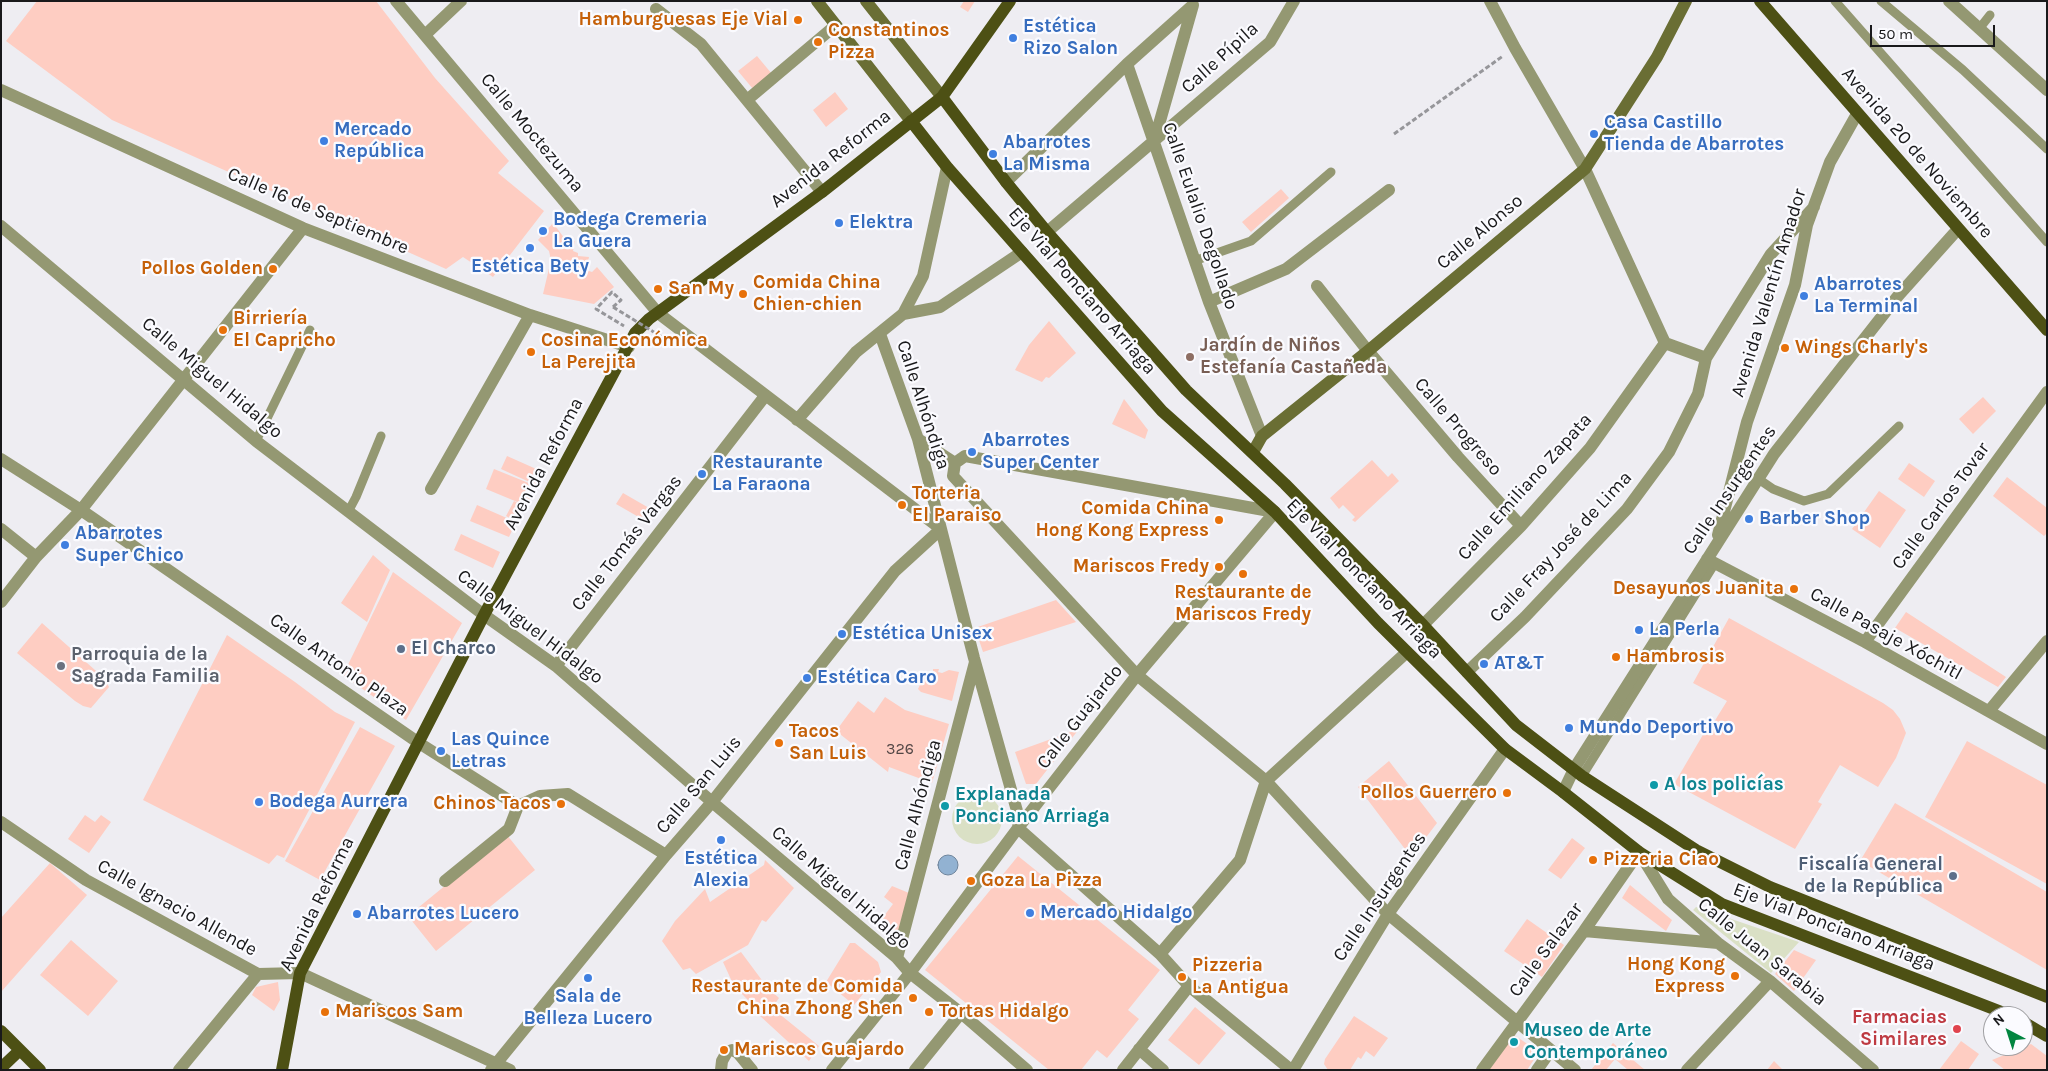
<!DOCTYPE html>
<meta charset="utf-8">
<style>
body{margin:0}
#map{position:relative;width:2048px;height:1071px;overflow:hidden;background:#eeedf2;font-family:Karla,sans-serif}
canvas{display:block}
.frame{position:absolute;inset:0;border:2px solid #19191b;pointer-events:none}
.north{position:absolute;left:1983px;top:1006px;width:50px;height:50px;box-sizing:border-box;background:#fbfbff;border:1px solid #a1a1a4;border-radius:50%;rotate:320deg;font-size:14px;font-weight:700;line-height:20px;text-align:center;color:#19191b}
.north::after{content:'';display:block;margin:auto;width:18px;height:22px;background:#028540;clip-path:polygon(50% 0,100% 100%,50% 72%,0 100%)}
.scale{position:absolute;left:1870px;top:25px;width:125px;height:22px;box-sizing:border-box;border:2px solid #19191b;border-top:0;padding-left:6px;font-size:15px;line-height:18px;white-space:nowrap;color:#19191b;-webkit-text-stroke:4px #fbfbff;paint-order:stroke}
</style>
<div id="map">
<canvas width="2048" height="1071"></canvas>
<div class="frame"></div>
<div class="north">N</div>
<div class="scale">50 m</div>
</div>
<script>
const g = document.querySelector('canvas').getContext('2d');
g.lineJoin = 'round';
function paint(path, color) { g.fillStyle = color; g.fill(path, 'evenodd'); }
const poly = rows => new Path2D(rows.map(r => 'M' + r).join(''));
function stroke(path, color, width, dash) { g.strokeStyle = color; g.lineWidth = width; g.lineCap = dash ? 'butt' : 'round'; g.setLineDash(dash || []); g.stroke(path); }
function label(font, color, halo, rows, align = 'center') {
  g.font = font + ' Karla,sans-serif'; g.lineWidth = 4.5; g.setLineDash([]); g.textBaseline = 'middle'; g.strokeStyle = halo; g.fillStyle = color; for (const [text, x, y, turn = 0] of rows) {
    g.save(); g.translate(x, y); g.rotate((+turn || 0) * Math.PI / 180); g.textAlign = isNaN(turn) ? turn : align; if (halo) g.strokeText(text, 0, 0); g.fillText(text, 0, 0); g.restore();
  }
}
paint(poly([
 '952 819a25 25 0 1 1 50 0a25 25 0 1 1-50 0Z',
 [1696,907,1799,942,1771,973,1693,910]
]), '#dae0c5');
const water = poly([
 '938 865a10 10 0 1 1 20 0a10 10 0 1 1-20 0Z'
]);
paint(water, '#92b2d2');
stroke(water, '#6e849b', 1);
paint(poly([
 [37,1,376,1,435,78,509,161,498,173,544,211,493,277,463,257,446,269,112,120,6,41],
 [964,1,975,1,968,12,960,7],
 [757,56,772,74,753,89,738,71],
 [835,92,848,109,826,127,813,110],
 [1281,189,1289,198,1251,232,1242,222],
 [553,223,565,239,575,241,573,251,578,253,578,256,589,257,586,270,592,272,597,267,614,287,594,304,543,294,551,260,549,251,538,240],
 [1049,321,1076,353,1049,378,1046,377,1042,382,1015,370,1029,345],
 [1983,397,1996,411,1973,434,1959,419],
 [1124,399,1148,430,1145,439,1112,424],
 [507,456,543,472,536,485,501,469],
 [1372,460,1388,477,1392,473,1399,481,1355,522,1352,520,1355,517,1343,505,1339,509,1330,498],
 [1909,463,1935,481,1924,497,1898,479],
 [494,469,536,486,527,506,486,489],
 [2007,477,2047,508,2047,533,2044,536,1993,496],
 [1879,491,1906,510,1880,548,1852,529],
 [623,493,656,512,649,523,616,504],
 [514,501,525,507,517,522,506,516],
 [477,505,516,522,509,537,470,521],
 [461,534,500,552,493,568,454,550],
 [373,555,390,570,367,622,341,603],
 [393,572,462,623,406,720,343,675],
 [1056,600,1076,622,983,652,975,628],
 [1906,612,2006,677,1998,687,1895,628],
 [1729,618,1883,703,1893,710,1900,719,1906,733,1896,758,1878,787,1840,765,1818,802,1822,804,1795,849,1674,784,1704,733,1706,735,1727,701,1693,683],
 [42,623,104,678,109,687,91,708,83,706,75,701,17,653],
 [227,635,295,682,335,712,355,722,284,858,277,855,269,864,143,800],
 [933,669,939,669,938,672,942,673,949,670,959,672,952,701,921,692,918,689,926,672,933,672],
 [885,697,905,710,949,724,932,783,889,767,888,772,836,731,858,701,874,713],
 [360,727,395,746,320,880,285,861],
 [1079,729,1036,784,1026,784,1015,752],
 [1967,741,2047,785,2047,884,1925,817],
 [1389,761,1437,823,1411,857,1358,787],
 [1895,803,2047,892,2047,970,1860,861],
 [85,815,95,822,101,815,111,822,89,853,68,839],
 [507,835,535,870,436,951,408,916],
 [1572,838,1585,848,1561,879,1548,870],
 [1018,856,1160,970,1128,1010,1139,1019,1107,1058,1097,1050,1081,1070,1049,1070,925,970],
 [765,860,794,888,766,922,762,920,748,945,696,974,690,968,683,970,662,941,675,921,705,889,710,902,764,865],
 [50,863,87,895,1,992,1,918],
 [1630,885,1672,920,1666,931,1622,898],
 [892,886,909,893,898,932,891,935,878,924,893,904,884,897],
 [1527,919,1564,945,1542,977,1504,951],
 [71,940,118,981,88,1016,40,975],
 [850,943,855,943,878,962,881,972,854,1005,826,982],
 [1794,950,1816,960,1794,991,1775,974],
 [741,952,767,987,779,998,772,1008,819,1046,809,1061,747,1004,748,1000,734,986,723,962],
 [278,982,280,1000,274,1011,252,995,256,987],
 [1195,1007,1226,1033,1199,1065,1168,1040],
 [1354,1016,1388,1038,1374,1057,1366,1051,1361,1059,1358,1057,1350,1070,1328,1070,1324,1064,1325,1059],
 [1510,1032,1539,1052,1527,1070,1484,1070],
 [1961,1041,1979,1054,1968,1070,1939,1070],
 [1613,1043,1645,1070,1628,1070,1615,1059,1606,1070,1591,1070],
 [2031,1044,2047,1056,2047,1070,2005,1070,1992,1060],
 [1774,1061,1783,1070,1767,1070]
]), '#fecdc2');
stroke(poly([
 [1394,134,1503,56],
 [613,307,621,300,612,292,596,309,624,326]
]), '#96969a', 3, [5, 2.5]);
stroke(poly([
 [1835,1,2047,242],
 [1881,1,1963,70,2047,149],
 [1979,29,1990,15],
 [1194,261,1251,241,1331,172],
 [256,441,310,330],
 [1757,478,1773,489,1804,501,1828,494,1899,426],
 [348,512,356,497,381,436],
 [1582,776,1715,563]
]), '#949872', 9);
stroke(poly([
 [396,1,658,313,941,529,895,571,712,802,666,855,491,1070],
 [1490,1,1515,48,1585,169,1665,343,1706,358],
 [1949,1,2047,90],
 [656,9,701,44,822,192],
 [425,35,461,1],
 [1127,64,1209,302,1262,436],
 [1,90,303,228,530,315,629,347],
 [747,100,836,25],
 [1154,142,1193,5],
 [1006,182,1127,64,1193,5],
 [1,226,256,441,484,615,556,666,712,802,897,958,910,973,961,1013,1027,1070],
 [1047,232,1270,42,1294,1],
 [1317,286,1368,351,1458,457,1521,526],
 [1209,302,1286,269,1389,190],
 [903,314,940,307,1022,252],
 [880,334,918,439,974,658,1019,818,1018,828,1160,954,1189,986,1291,1070],
 [797,420,856,352,903,314,923,276,947,167],
 [918,439,955,463],
 [1,459,81,510,419,743,518,806,540,796,568,794,666,855],
 [955,463,953,476,1137,675,1266,781,1388,914,1575,1070],
 [431,489,530,315],
 [1,529,36,557],
 [1718,535,1747,422,1795,285,1807,225,1830,162,1857,114],
 [1707,559,1865,642,2047,744],
 [1,602,36,557,81,510,303,228],
 [1423,625,1521,526,1590,448,1665,343],
 [1865,642,2047,392],
 [556,666,765,396],
 [1467,672,1525,617,1627,509,1669,452,1698,394,1706,358,1771,254,1814,207],
 [1989,711,2047,641],
 [1563,792,1574,769,1774,454,1898,296,1958,229],
 [1,822,86,880,258,974,300,973,510,1070],
 [445,881,509,829,518,806],
 [1584,931,1718,943],
 [1160,954,1240,860,1266,781,1407,652],
 [897,958,975,662],
 [1139,1049,1163,1070],
 [179,1070,258,974],
 [721,1070,722,1061,727,1052,732,1050,738,1053,752,1070],
 [832,1070,910,973,1018,828,1137,675,1275,512,965,456,955,463],
 [915,1070,961,1013],
 [1123,1070,1189,986],
 [1293,1070,1388,914,1505,749],
 [1482,1070,1584,931,1639,852,1668,899,1718,943,1770,981,1873,1070],
 [1537,1070,1551,1050],
 [1687,1070,1770,981]
]), '#949872', 12);
stroke(poly([
 [817,1,911,121],
 [866,1,942,97],
 [1253,452,1262,436,1368,351,1585,169,1657,57,1686,1]
]), '#6a6e34', 12);
stroke(poly([
 [1760,1,2047,330],
 [942,97,1006,182,1047,232,1186,390,1285,484,1423,625,1516,725,1582,776,1696,850,1770,887,2047,997],
 [911,121,947,167,1162,411,1275,512,1378,623,1505,749,1563,792,1639,852,1722,904,2012,1016],
 [2023,1022,2047,1036],
 [1,1031,40,1070],
 [1,1068,20,1050],
 [282,1070,300,973,484,615,635,333,649,319,822,192,942,97,1010,1]
]), '#4d5014', 12);
stroke(poly([
 [613,307,665,339]
]), '#96969a', 3, [5, 2.5]);
for (const [x, y, r, color] of [
 [798,20,5,"#e8710a"],
 [1013,38,5,"#3f7fe0"],
 [818,42,5,"#e8710a"],
 [1594,134,5,"#3f7fe0"],
 [324,141,5,"#3f7fe0"],
 [993,154,5,"#3f7fe0"],
 [839,223,5,"#3f7fe0"],
 [543,231,5,"#3f7fe0"],
 [530,248,5,"#3f7fe0"],
 [273,269,5,"#e8710a"],
 [658,289,5,"#e8710a"],
 [743,294,5,"#e8710a"],
 [1804,296,5,"#3f7fe0"],
 [223,330,5,"#e8710a"],
 [1785,348,5,"#e8710a"],
 [531,352,5,"#e8710a"],
 [1190,357,5,"#8d6e63"],
 [972,452,5,"#3f7fe0"],
 [702,474,5,"#3f7fe0"],
 [902,505,5,"#e8710a"],
 [1749,519,5,"#3f7fe0"],
 [1219,520,5,"#e8710a"],
 [65,545,5,"#3f7fe0"],
 [1219,567,5,"#e8710a"],
 [1243,574,5,"#e8710a"],
 [1794,589,5,"#e8710a"],
 [1639,630,5,"#3f7fe0"],
 [842,634,5,"#3f7fe0"],
 [401,649,5,"#5c6f8a"],
 [1616,657,5,"#e8710a"],
 [1484,664,5,"#3f7fe0"],
 [61,666,5,"#6b7280"],
 [807,678,5,"#3f7fe0"],
 [1569,728,5,"#3f7fe0"],
 [779,743,5,"#e8710a"],
 [441,751,5,"#3f7fe0"],
 [1654,785,5,"#0f9aa8"],
 [1507,793,5,"#e8710a"],
 [259,802,5,"#3f7fe0"],
 [561,804,5,"#e8710a"],
 [945,806,5,"#0f9aa8"],
 [721,840,5,"#3f7fe0"],
 [1593,860,5,"#e8710a"],
 [1953,876,5,"#5c6f8a"],
 [971,881,5,"#e8710a"],
 [1030,913,5,"#3f7fe0"],
 [357,914,5,"#3f7fe0"],
 [1735,976,5,"#e8710a"],
 [1182,977,5,"#e8710a"],
 [588,978,5,"#3f7fe0"],
 [913,998,5,"#e8710a"],
 [325,1012,5,"#e8710a"],
 [929,1012,5,"#e8710a"],
 [1957,1029,5,"#e0444e"],
 [1514,1042,5,"#0f9aa8"],
 [724,1050,5,"#e8710a"]
]) { const dot = new Path2D(); dot.arc(x, y, r, 0, 2 * Math.PI); g.fillStyle = color; g.fill(dot); stroke(dot, '#fbfbff', 2); }
label('16px', '#524645', null, [
 ["326",900,749]
]);
label('bold 19px', '#c56008', '#fbfbff', [
 ["Hamburguesas Eje Vial",788,20,"right"],
 ["Constantinos",828,31],
 ["Pizza",828,53],
 ["Pollos Golden",263,269,"right"],
 ["Comida China",753,283],
 ["Chien-chien",753,305],
 ["San My",668,289],
 ["Birriería",233,319],
 ["El Capricho",233,341],
 ["Cosina Económica",541,341],
 ["La Perejita",541,363],
 ["Wings Charly's",1795,348],
 ["Torteria",912,494],
 ["El Paraiso",912,516],
 ["Comida China",1209,509,"right"],
 ["Hong Kong Express",1209,531,"right"],
 ["Mariscos Fredy",1209,567,"right"],
 ["Desayunos Juanita",1784,589,"right"],
 ["Restaurante de",1243,593,"center"],
 ["Mariscos Fredy",1243,615,"center"],
 ["Hambrosis",1626,657],
 ["Tacos",789,732],
 ["San Luis",789,754],
 ["Pollos Guerrero",1497,793,"right"],
 ["Chinos Tacos",551,804,"right"],
 ["Pizzeria Ciao",1603,860],
 ["Goza La Pizza",981,881],
 ["Hong Kong",1725,965,"right"],
 ["Express",1725,987,"right"],
 ["Pizzeria",1192,966],
 ["La Antigua",1192,988],
 ["Restaurante de Comida",903,987,"right"],
 ["China Zhong Shen",903,1009,"right"],
 ["Mariscos Sam",335,1012],
 ["Tortas Hidalgo",939,1012],
 ["Mariscos Guajardo",734,1050]
], 'left');
label('bold 19px', '#366cbe', '#fbfbff', [
 ["Estética",1023,27],
 ["Rizo Salon",1023,49],
 ["Casa Castillo",1604,123],
 ["Tienda de Abarrotes",1604,145],
 ["Mercado",334,130],
 ["República",334,152],
 ["Abarrotes",1003,143],
 ["La Misma",1003,165],
 ["Bodega Cremeria",553,220],
 ["La Guera",553,242],
 ["Elektra",849,223],
 ["Estética Bety",530,267,"center"],
 ["Abarrotes",1814,285],
 ["La Terminal",1814,307],
 ["Abarrotes",982,441],
 ["Super Center",982,463],
 ["Restaurante",712,463],
 ["La Faraona",712,485],
 ["Barber Shop",1759,519],
 ["Abarrotes",75,534],
 ["Super Chico",75,556],
 ["La Perla",1649,630],
 ["Estética Unisex",852,634],
 ["AT&T",1494,664],
 ["Estética Caro",817,678],
 ["Mundo Deportivo",1579,728],
 ["Las Quince",451,740],
 ["Letras",451,762],
 ["Bodega Aurrera",269,802],
 ["Estética",721,859,"center"],
 ["Alexia",721,881,"center"],
 ["Mercado Hidalgo",1040,913],
 ["Abarrotes Lucero",367,914],
 ["Sala de",588,997,"center"],
 ["Belleza Lucero",588,1019,"center"]
], 'left');
label('19px', '#19191b', '#fbfbff', [
 ["Calle Pípila",1220,58,-42],
 ["Calle Moctezuma",532,133,50],
 ["Avenida 20 de Noviembre",1917,153,49],
 ["Avenida Reforma",831,159,-38],
 ["Calle 16 de Septiembre",318,211,23],
 ["Calle Eulalio Degollado",1200,216,71],
 ["Calle Alonso",1480,232,-40],
 ["Eje Vial Ponciano Arriaga",1082,291,49],
 ["Avenida Valentín Amador",1769,293,-73],
 ["Calle Miguel Hidalgo",212,378,40],
 ["Calle Alhóndiga",923,405,72],
 ["Calle Progreso",1458,427,49],
 ["Avenida Reforma",544,464,-62],
 ["Calle Emiliano Zapata",1525,487,-48],
 ["Calle Insurgentes",1730,490,-56],
 ["Calle Carlos Tovar",1941,506,-54],
 ["Calle Tomás Vargas",627,543,-52],
 ["Calle Fray José de Lima",1561,547,-47],
 ["Eje Vial Ponciano Arriaga",1364,579,46],
 ["Calle Miguel Hidalgo",530,627,37],
 ["Calle Pasaje Xóchitl",1886,634,29],
 ["Calle Antonio Plaza",339,665,35],
 ["Calle Guajardo",1080,717,-52],
 ["Calle San Luis",699,785,-50],
 ["Calle Alhóndiga",918,805,-75],
 ["Calle Miguel Hidalgo",841,888,41],
 ["Calle Insurgentes",1380,897,-56],
 ["Avenida Reforma",317,904,-64],
 ["Calle Ignacio Allende",177,908,29],
 ["Eje Vial Ponciano Arriaga",1834,927,21],
 ["Calle Salazar",1546,950,-54],
 ["Calle Juan Sarabia",1762,952,39]
]);
label('bold 19px', '#785e54', '#fbfbff', [
 ["Jardín de Niños",1200,346],
 ["Estefanía Castañeda",1200,368]
], 'left');
label('bold 19px', '#4e5e75', '#fbfbff', [
 ["El Charco",411,649],
 ["Fiscalía General",1943,865,"right"],
 ["de la República",1943,887,"right"]
], 'left');
label('bold 19px', '#5b616d', '#fbfbff', [
 ["Parroquia de la",71,655],
 ["Sagrada Familia",71,677]
], 'left');
label('bold 19px', '#0d838f', '#fbfbff', [
 ["A los policías",1664,785],
 ["Explanada",955,795],
 ["Ponciano Arriaga",955,817],
 ["Museo de Arte",1524,1031],
 ["Contemporáneo",1524,1053]
], 'left');
label('bold 19px', '#be3a42', '#fbfbff', [
 ["Farmacias",1947,1018],
 ["Similares",1947,1040]
], 'right');
</script>
